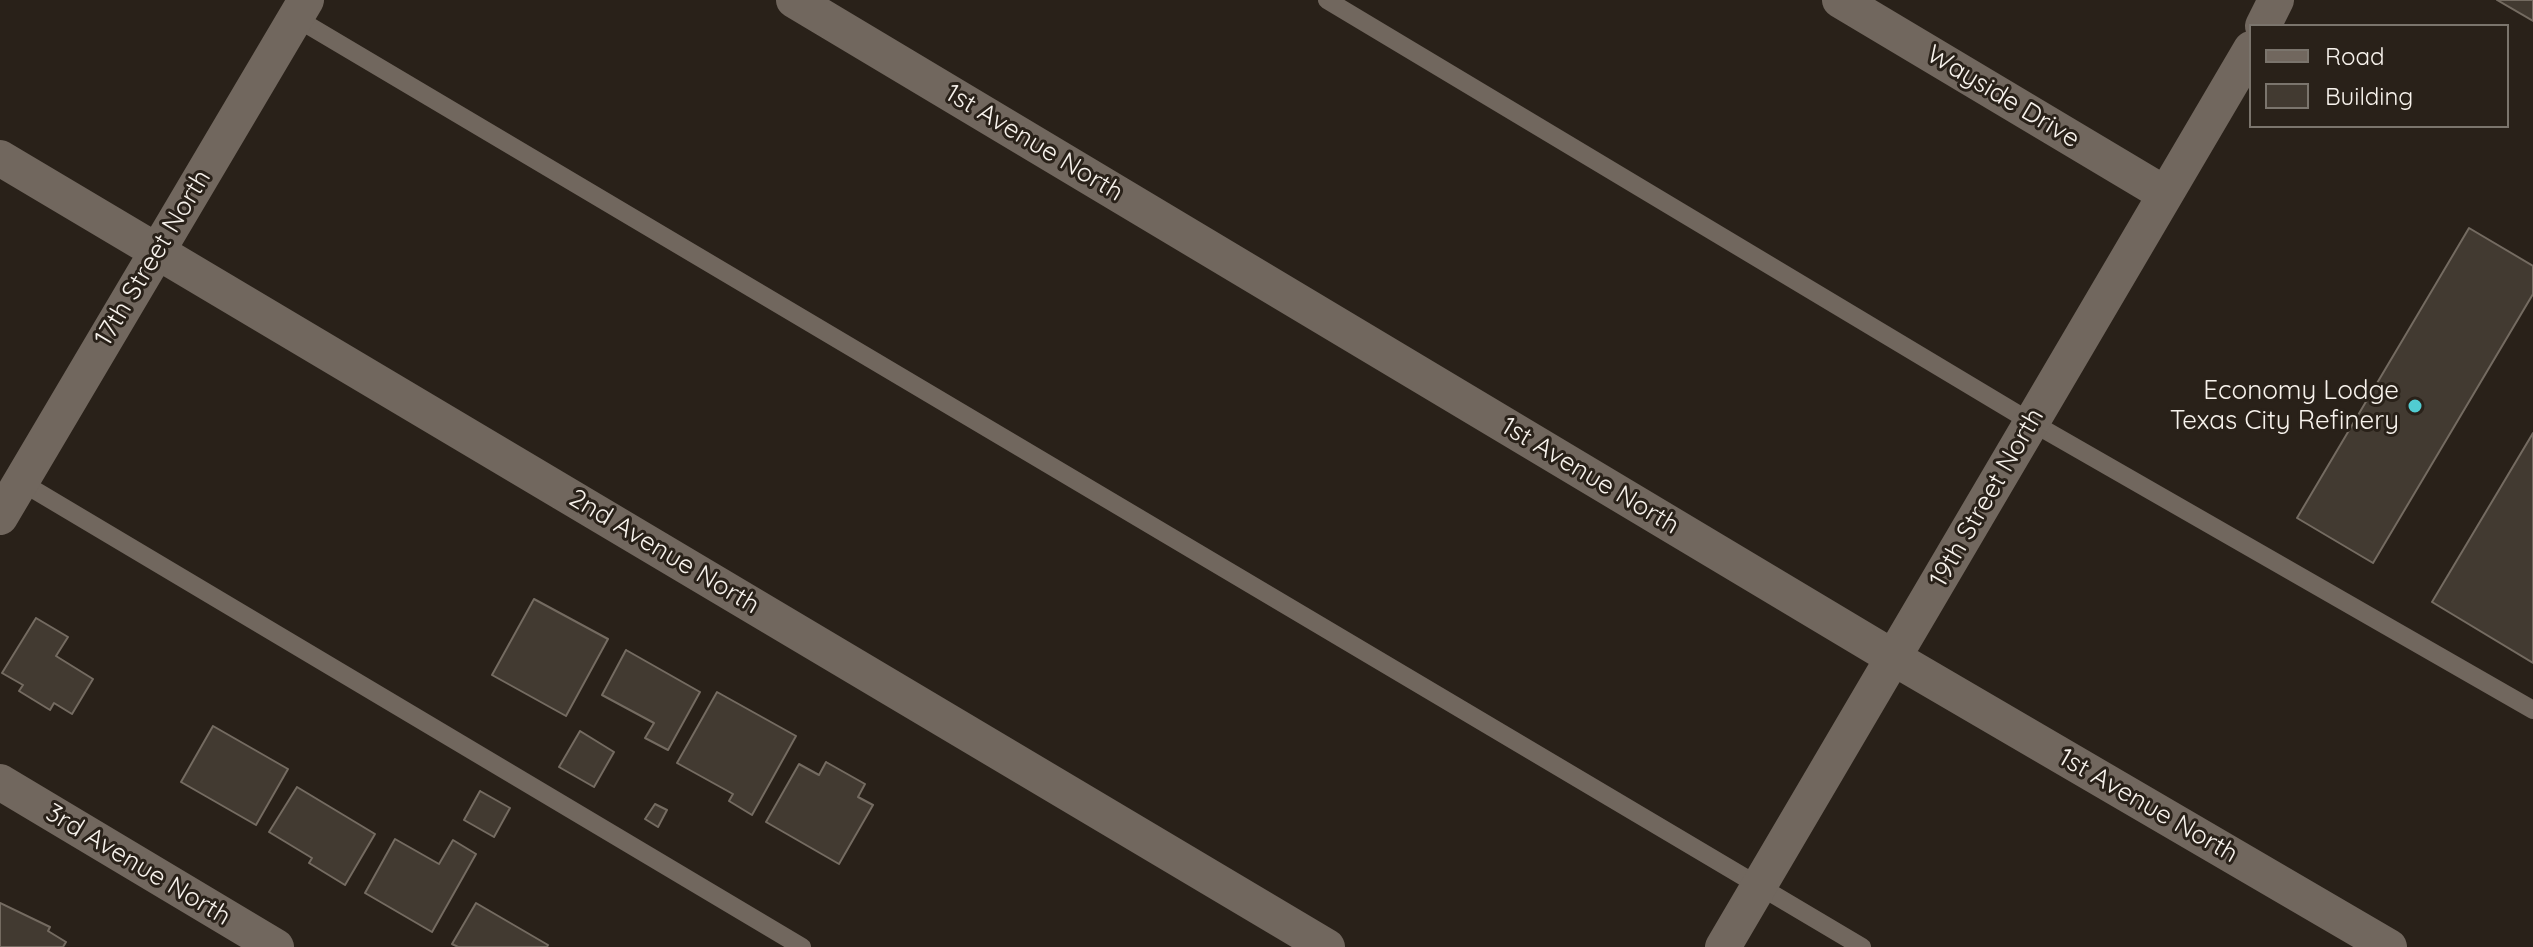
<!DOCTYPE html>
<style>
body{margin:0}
#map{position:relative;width:2533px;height:947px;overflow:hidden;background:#292119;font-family:Quicksand,sans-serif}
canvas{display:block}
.legend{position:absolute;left:2249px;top:24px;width:260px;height:104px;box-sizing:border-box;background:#292119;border:2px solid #7b756d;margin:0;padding:10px 14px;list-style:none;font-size:24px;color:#f7f2ec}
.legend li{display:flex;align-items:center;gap:16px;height:40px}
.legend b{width:40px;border:2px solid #7b756d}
</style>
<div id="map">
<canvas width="2533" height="947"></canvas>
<ul class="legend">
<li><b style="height:10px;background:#71675e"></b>Road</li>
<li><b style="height:22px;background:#423a31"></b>Building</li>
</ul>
</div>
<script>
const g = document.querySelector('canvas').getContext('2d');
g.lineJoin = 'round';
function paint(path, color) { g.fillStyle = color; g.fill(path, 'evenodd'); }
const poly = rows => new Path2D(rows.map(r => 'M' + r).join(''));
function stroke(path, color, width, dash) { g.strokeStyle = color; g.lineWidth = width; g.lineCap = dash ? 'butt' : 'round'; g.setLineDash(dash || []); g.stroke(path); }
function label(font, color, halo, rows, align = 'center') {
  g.font = font + ' Quicksand,sans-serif'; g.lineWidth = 6; g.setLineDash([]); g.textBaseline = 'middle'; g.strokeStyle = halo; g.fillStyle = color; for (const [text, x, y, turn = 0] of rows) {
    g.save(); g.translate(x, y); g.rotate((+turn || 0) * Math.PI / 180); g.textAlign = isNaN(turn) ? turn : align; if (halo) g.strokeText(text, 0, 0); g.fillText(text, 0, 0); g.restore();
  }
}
const building = poly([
 [2497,0,2533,0,2533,21,2497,0],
 [2469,228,2533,266,2533,294,2373,563,2297,518,2469,228],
 [2533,433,2533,663,2432,602,2533,433],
 [534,599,608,639,566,716,492,675,534,599],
 [36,618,68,637,56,656,93,679,72,714,54,703,50,710,19,691,23,685,2,673,36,618],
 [626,650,700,692,668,750,645,738,654,723,602,695,626,650],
 [717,692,796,736,752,815,729,801,733,794,677,763,717,692],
 [213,726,288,769,256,825,181,782,213,726],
 [580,731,614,752,594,787,559,767,580,731],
 [826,762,865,784,858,797,873,805,839,864,766,822,799,764,819,775,826,762],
 [297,787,375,834,345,885,309,863,312,858,269,832,297,787],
 [480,791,510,808,494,837,464,820,480,791],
 [655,804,667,810,658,827,645,819,655,804],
 [395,839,439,864,453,840,476,854,432,932,365,893,395,839],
 [0,903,50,927,48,931,66,942,63,947,0,947,0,903],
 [476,903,548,945,547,947,458,947,452,944,476,903]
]);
paint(building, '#423a31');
stroke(building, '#746b61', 2);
stroke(poly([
 [1327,0,2031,422,2533,710],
 [296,18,1862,947],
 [21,482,802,947]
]), '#71675e', 18);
stroke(poly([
 [794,0,1894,658,2389,947],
 [1840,0,2165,194],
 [2263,26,2276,0],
 [0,158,1327,947],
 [0,517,306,0],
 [0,782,276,947],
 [1723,947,2251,49]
]), '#71675e', 36);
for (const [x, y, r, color] of [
 [2415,406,8,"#51ccd2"]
]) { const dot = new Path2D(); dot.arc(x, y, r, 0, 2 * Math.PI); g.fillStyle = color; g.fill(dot); stroke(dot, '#292119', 3); }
label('26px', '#f7f2ec', '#292119', [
 ["Wayside Drive",2003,97,31],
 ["1st Avenue North",1034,143,31],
 ["17th Street North",153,258,-59],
 ["1st Avenue North",1590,476,31],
 ["19th Street North",1987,498,-60],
 ["2nd Avenue North",664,552,31],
 ["1st Avenue North",2148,806,30],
 ["3rd Avenue North",138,865,31]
]);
label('26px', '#f7f2ec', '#292119', [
 ["Economy Lodge",2399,391],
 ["Texas City Refinery",2399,421]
], 'right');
</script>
